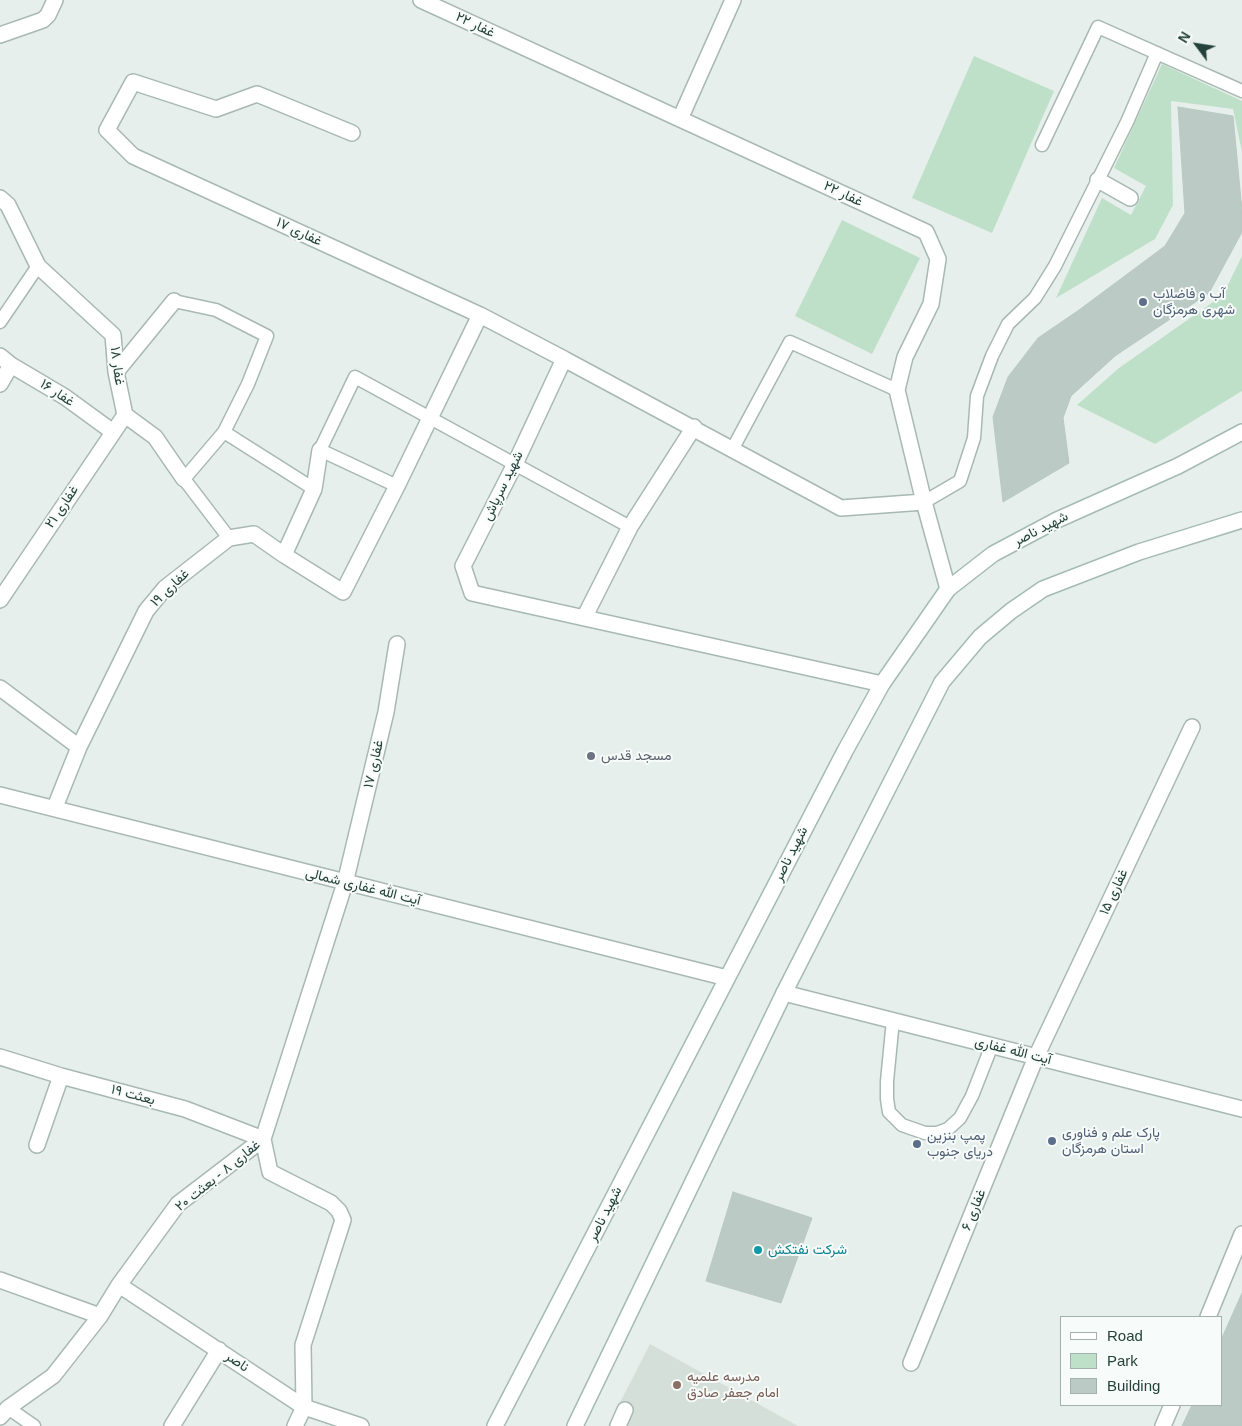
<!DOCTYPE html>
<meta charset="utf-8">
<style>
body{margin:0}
#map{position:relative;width:1242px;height:1426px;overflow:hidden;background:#e6efeb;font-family:Helvetica,sans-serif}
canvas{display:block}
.legend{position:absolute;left:1060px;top:1316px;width:162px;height:90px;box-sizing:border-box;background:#f7fbf9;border:1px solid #a3b1ad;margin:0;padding:6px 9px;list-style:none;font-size:15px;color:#24423a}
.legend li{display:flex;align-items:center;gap:10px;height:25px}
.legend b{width:25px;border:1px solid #a3b1ad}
.north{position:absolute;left:1172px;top:20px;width:50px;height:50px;-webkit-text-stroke:4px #f7fbf9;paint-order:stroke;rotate:301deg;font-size:14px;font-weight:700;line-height:20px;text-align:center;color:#24423a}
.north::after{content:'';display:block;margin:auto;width:18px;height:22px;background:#24423a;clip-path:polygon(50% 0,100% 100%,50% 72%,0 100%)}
</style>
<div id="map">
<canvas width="1242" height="1426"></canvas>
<ul class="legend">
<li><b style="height:6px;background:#fff"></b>Road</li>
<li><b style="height:14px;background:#bfe0c8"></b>Park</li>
<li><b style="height:14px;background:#bbcac4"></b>Building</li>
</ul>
<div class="north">N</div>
</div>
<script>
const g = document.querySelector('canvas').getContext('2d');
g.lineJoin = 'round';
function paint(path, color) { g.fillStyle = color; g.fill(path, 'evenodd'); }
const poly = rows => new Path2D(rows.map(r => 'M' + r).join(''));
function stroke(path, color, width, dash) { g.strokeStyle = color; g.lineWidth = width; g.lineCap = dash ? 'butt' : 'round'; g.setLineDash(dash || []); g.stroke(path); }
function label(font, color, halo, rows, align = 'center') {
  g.font = font + ' Helvetica,Vazirmatn,sans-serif'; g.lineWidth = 4; g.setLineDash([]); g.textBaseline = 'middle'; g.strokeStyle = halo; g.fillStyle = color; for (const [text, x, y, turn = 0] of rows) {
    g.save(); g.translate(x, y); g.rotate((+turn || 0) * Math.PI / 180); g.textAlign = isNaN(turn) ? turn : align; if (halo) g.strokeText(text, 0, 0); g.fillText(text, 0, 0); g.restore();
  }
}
paint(poly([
 [650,1344,798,1426,608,1426]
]), '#d4dfda');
paint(poly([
 [974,56,1054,91,992,233,912,198],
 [1162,64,1242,101,1242,152,1233,109,1171,101,1173,205,1155,239,1056,298,1102,198,1131,215,1146,186,1114,168],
 [842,220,920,258,872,354,795,316],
 [1242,256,1242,391,1155,444,1077,405,1119,368,1223,295]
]), '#bfe0c8');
const building = poly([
 [1178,107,1233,116,1242,211,1242,232,1209,293,1115,356,1071,396,1063,418,1069,463,1003,502,993,417,1008,377,1038,338,1079,310,1165,246,1185,213,1178,107],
 [733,1192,812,1218,781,1303,706,1281,733,1192],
 [1242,1293,1242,1426,1182,1426,1192,1405,1221,1405,1221,1340,1242,1293]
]);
paint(building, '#bbcac4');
stroke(building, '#b8c9c2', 1);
const service = poly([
 [1042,145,1098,27,1242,91],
 [174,301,216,310,267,336,248,384,224,432,184,479,229,538],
 [0,322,38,266],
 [224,432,314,489],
 [733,448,790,342,897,390],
 [397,486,320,450,355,377,630,527],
 [924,502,960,481,974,438,977,396,992,356,1008,324,1035,298,1055,266,1127,122,1157,53],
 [893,1020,887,1081,887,1099,889,1112,902,1125,925,1133,937,1133,948,1129,960,1118,972,1096,992,1045],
 [8,1408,34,1426]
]);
const minor = poly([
 [421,0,926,232,938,259,931,304,905,357,897,390,924,502,948,589],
 [0,35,43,20,48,15,55,0],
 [680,119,733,0],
 [1098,180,1130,198],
 [0,198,8,205,38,266,113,335,116,372,125,415,155,437,184,479],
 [480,315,564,359],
 [0,356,11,365,65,397,113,432],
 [116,372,174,301],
 [0,384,11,365],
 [284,555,343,592,397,486,480,315,133,156,107,130,133,82,216,109,257,94,352,133],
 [0,600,125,415],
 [584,618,630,527,694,427],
 [882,684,472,593,463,566,515,464,564,359,841,508,924,502],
 [0,688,79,747],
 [55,807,79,747,146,611,165,588,229,538,254,534,284,555,314,489,320,450],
 [0,1057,61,1076,185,1109,263,1139,270,1172,331,1203,339,1211,343,1220,303,1345,304,1407,295,1426],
 [37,1145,61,1076],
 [0,1280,100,1316],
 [119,1285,304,1407,361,1426],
 [1208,1317,1242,1234],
 [911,1363,1036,1057,1192,727],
 [0,1417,8,1408,53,1376,100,1316,119,1285,178,1204,263,1139,345,883,386,712,397,644],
 [172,1426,219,1350],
 [618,1426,625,1410],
 [1163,1426,1172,1405]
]);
const tertiary = poly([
 [0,795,727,978],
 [784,993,1242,1109]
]);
const secondary = poly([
 [495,1426,845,751,882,684,948,589,993,554,1057,520,1178,466,1242,432],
 [575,1426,784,993,942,682,980,637,1011,611,1043,589,1139,552,1242,520]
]);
stroke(service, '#a8b8b2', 15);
stroke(minor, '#a8b8b2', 18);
stroke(tertiary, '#a8b8b2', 18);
stroke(secondary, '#a4bbb3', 18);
stroke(service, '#fff', 12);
stroke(minor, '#fff', 15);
stroke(tertiary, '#fff', 15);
stroke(secondary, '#fff', 15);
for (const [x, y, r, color] of [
 [1143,302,5,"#5c6f8a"],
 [591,756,5,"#6b7280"],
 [1052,1141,5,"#5c6f8a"],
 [917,1144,5,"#5c6f8a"],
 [758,1250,5,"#0f9aa8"],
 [677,1385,5,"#8d6e63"]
]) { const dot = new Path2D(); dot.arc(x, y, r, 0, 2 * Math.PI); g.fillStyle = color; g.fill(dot); stroke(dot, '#f7fbf9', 2); }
label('14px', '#24423a', '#f7fbf9', [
 ["غفار ۲۲",475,25,25],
 ["غفار ۲۲",843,194,25],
 ["غفاری ۱۷",299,232,25],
 ["غفار ۱۸",117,366,83],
 ["غفار ۱۶",57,393,33],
 ["شهید سرپاش",503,486,-64],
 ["غفاری ۲۱",62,507,-56],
 ["شهید ناصر",1041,529,-27],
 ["غفاری ۱۹",170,588,-44],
 ["غفاری ۱۷",374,764,-77],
 ["شهید ناصر",791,854,-63],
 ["آیت الله غفاری شمالی",363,887,14],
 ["غفاری ۱۵",1114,892,-65],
 ["آیت الله غفاری",1013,1051,14],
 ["بعثت ۱۹",133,1095,15],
 ["غفاری ۸ - بعثت ۲۰",218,1176,-39],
 ["غفاری ۶",974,1210,-68],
 ["شهید ناصر",605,1214,-63],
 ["ناصر",237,1362,34]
]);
label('14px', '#4e5e75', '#f7fbf9', [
 ["آب و فاضلاب",1153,294],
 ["شهری هرمزگان",1153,310],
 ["پارک علم و فناوری",1062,1133],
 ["استان هرمزگان",1062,1149],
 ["پمپ بنزین",927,1136],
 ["دریای جنوب",927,1152]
], 'left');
label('14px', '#5b616d', '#f7fbf9', [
 ["مسجد قدس",601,756]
], 'left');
label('14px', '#0d838f', '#f7fbf9', [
 ["شرکت نفتکش",768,1250]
], 'left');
label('14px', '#785e54', '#f7fbf9', [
 ["مدرسه علمیه",687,1377],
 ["امام جعفر صادق",687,1393]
], 'left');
</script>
